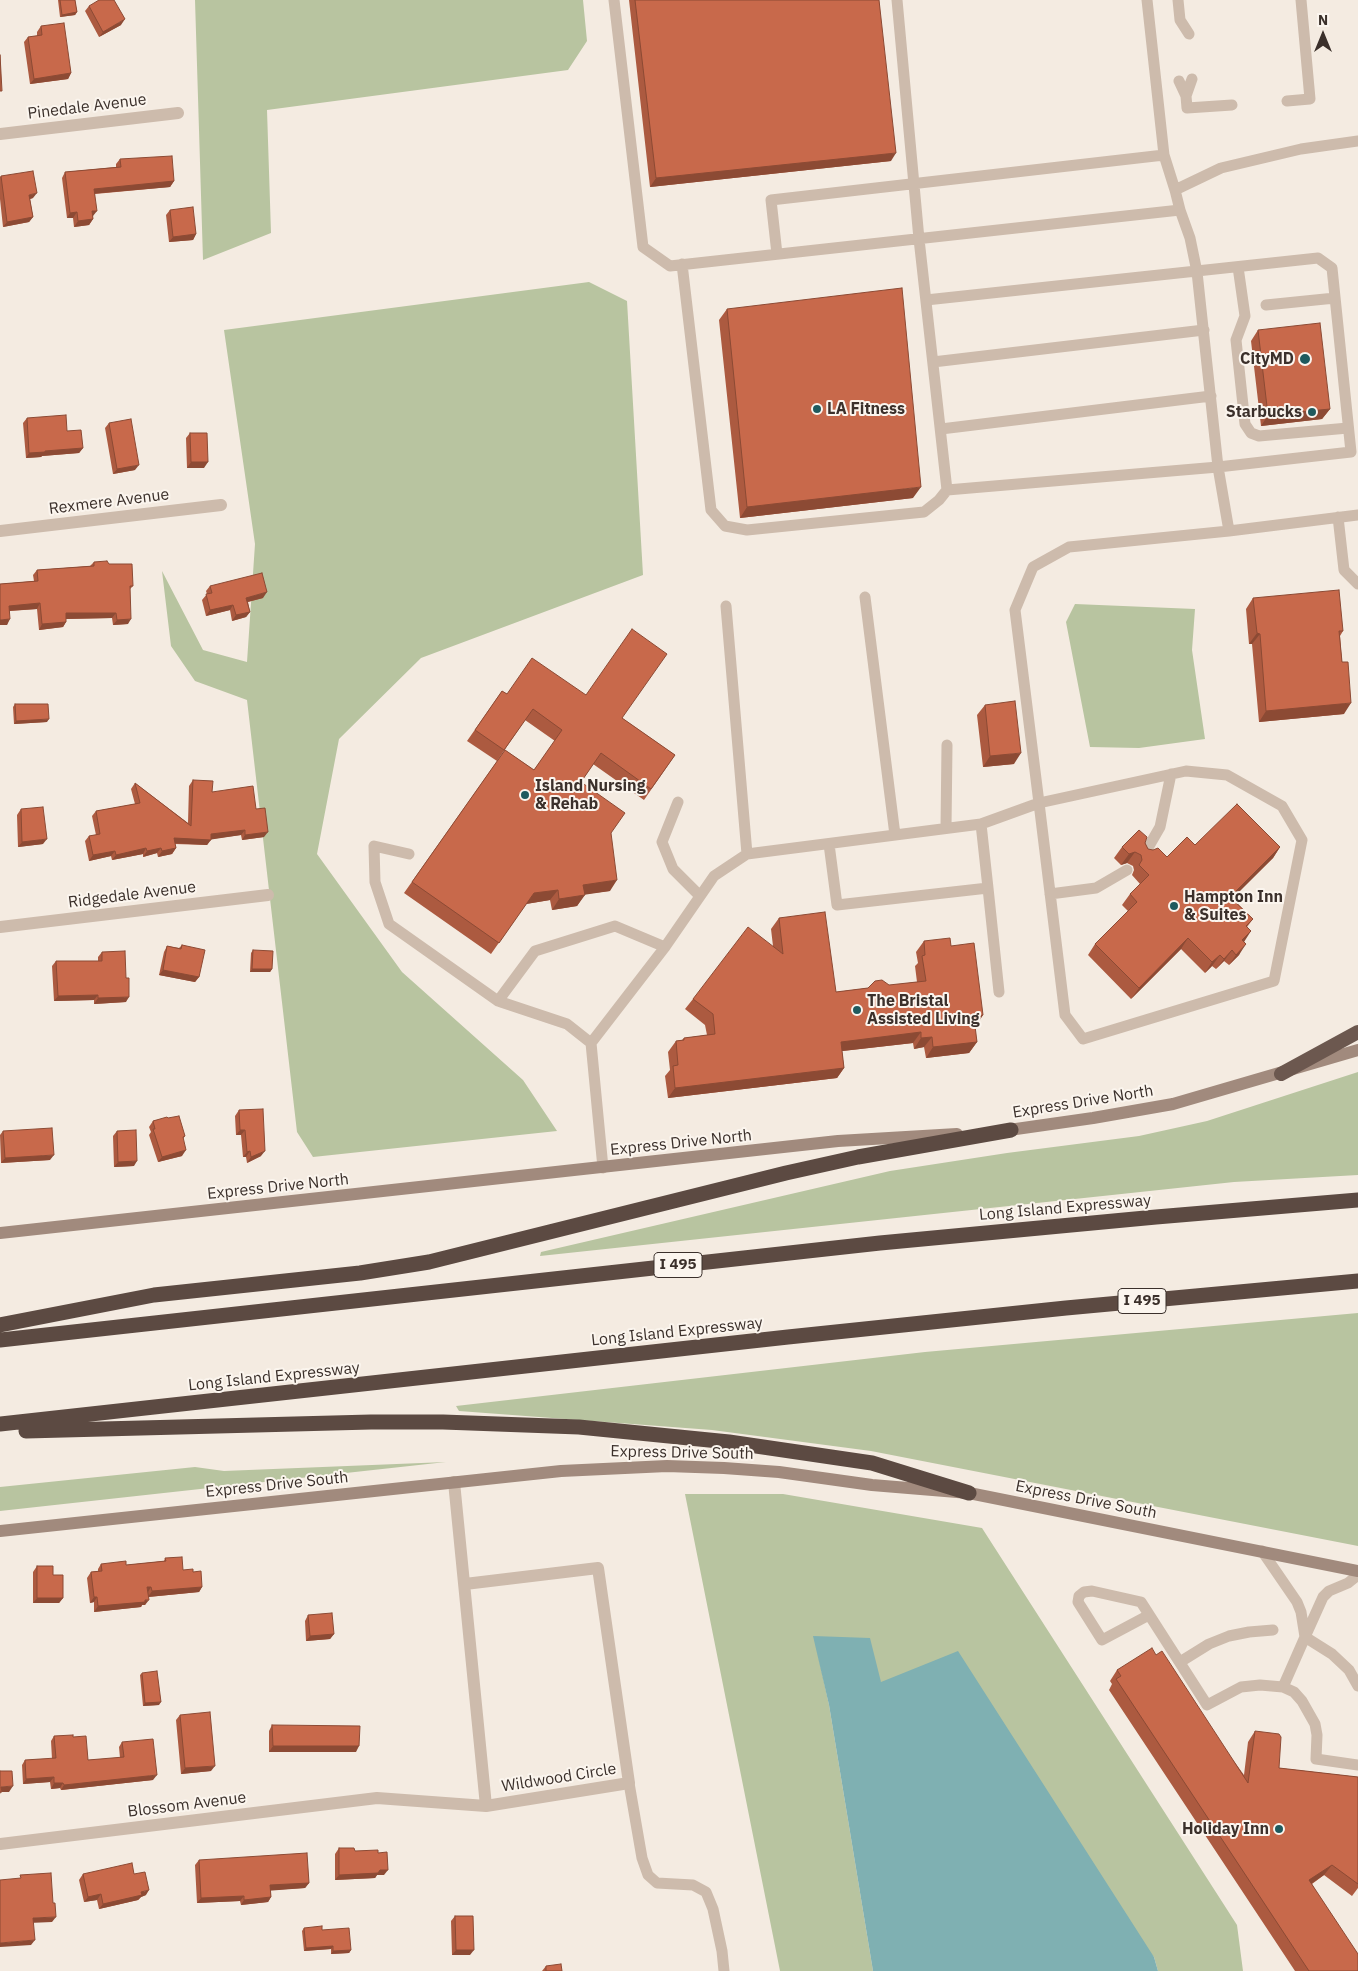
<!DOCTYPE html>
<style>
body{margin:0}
#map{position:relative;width:1358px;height:1971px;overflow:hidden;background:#f4ebe1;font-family:"IBM Plex Sans",sans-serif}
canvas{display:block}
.north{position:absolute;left:1298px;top:10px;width:50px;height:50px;-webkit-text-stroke:4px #fbf5ee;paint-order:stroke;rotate:0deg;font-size:14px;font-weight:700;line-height:20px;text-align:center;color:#3b302b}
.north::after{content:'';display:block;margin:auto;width:18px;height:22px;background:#3b302b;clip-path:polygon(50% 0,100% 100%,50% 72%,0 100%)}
</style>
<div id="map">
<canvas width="1358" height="1971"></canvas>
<div class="north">N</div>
</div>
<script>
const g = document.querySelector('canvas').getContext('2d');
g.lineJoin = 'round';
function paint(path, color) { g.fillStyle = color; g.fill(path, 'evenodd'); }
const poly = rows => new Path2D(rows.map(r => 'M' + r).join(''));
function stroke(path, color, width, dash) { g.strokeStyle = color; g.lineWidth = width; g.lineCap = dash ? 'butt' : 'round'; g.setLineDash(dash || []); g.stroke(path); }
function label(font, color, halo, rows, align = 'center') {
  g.font = font + ' "IBM Plex Sans",sans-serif'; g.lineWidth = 4; g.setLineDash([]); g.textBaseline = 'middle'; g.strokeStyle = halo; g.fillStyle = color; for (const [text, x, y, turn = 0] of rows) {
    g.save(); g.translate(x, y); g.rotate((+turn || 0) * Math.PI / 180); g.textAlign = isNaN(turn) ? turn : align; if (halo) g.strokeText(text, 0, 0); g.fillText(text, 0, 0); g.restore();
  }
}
paint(poly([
 [195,0,583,0,587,41,568,70,267,110,271,233,203,260],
 [589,282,627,301,643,575,421,658,339,739,317,854,402,972,523,1080,557,1131,313,1157,297,1132,247,700,195,681,171,646,162,571,203,650,247,662,255,544,224,330],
 [1075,604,1195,609,1192,650,1205,739,1139,748,1090,747,1066,622],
 [1358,1072,1358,1175,1234,1182,540,1256,541,1252,890,1171,1007,1153,1139,1136,1207,1121],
 [1358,1313,1358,1546,871,1451,712,1430,459,1411,456,1406,925,1352],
 [446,1462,0,1511,0,1487,195,1467,224,1471],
 [685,1494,783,1494,982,1528,1237,1925,1243,1971,1158,1971,1154,1957,881,1682,814,1636,829,1705,873,1971,780,1971]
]), '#b8c4a0');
paint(poly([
 [813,1636,870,1638,881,1682,958,1651,1154,1957,1158,1971,873,1971,829,1705]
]), '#7fb0b2');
stroke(poly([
 [614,0,643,247,670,266,1180,210],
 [1147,0,1164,155,1175,190],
 [1178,0,1180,20,1189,34],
 [1192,79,1186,96,1187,108,1232,105],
 [1179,81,1186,96],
 [1287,101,1310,99,1301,0],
 [1358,141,1301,149,1221,168,1175,190,1180,210,1190,238,1197,272,1218,467,1229,531,1358,515],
 [777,254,771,200,1164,155],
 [682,264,711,510,725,526,747,530,924,512,939,500,947,490,919,239,897,0],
 [1238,267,1245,316,1236,340,1245,424,1251,433,1259,436,1348,428],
 [926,300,1318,258,1332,268,1351,452,1218,467,947,490],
 [1266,305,1335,298],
 [933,362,1204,330],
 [941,429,1211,396],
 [1338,517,1344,570,1358,584],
 [865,597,895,835],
 [726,606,747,854],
 [678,802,662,842,673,869,700,896],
 [946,828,947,745],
 [829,844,837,905,988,888,981,824],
 [1145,853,1160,827,1171,774],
 [409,854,374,846,375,882,389,924,498,1001,567,1024,591,1043],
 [988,888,999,992],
 [1050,894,1096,888,1127,870],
 [498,1001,535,951,615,926,665,947],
 [603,1168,591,1043,665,947,714,876,747,854,981,824,1039,803,1186,771,1227,775,1282,806,1302,840,1274,981,1083,1039,1065,1015,1039,803,1015,610,1033,567,1069,547,1229,531],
 [1262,1551,1297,1602,1301,1612,1305,1637,1323,1597,1329,1591,1348,1583,1358,1575],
 [1149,1615,1102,1640,1078,1602,1079,1596,1084,1592,1092,1591,1141,1602,1207,1705,1241,1687,1260,1685,1283,1687],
 [1180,1662,1209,1644,1229,1636,1249,1632,1273,1630],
 [1358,1686,1349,1670,1332,1654,1305,1637,1283,1687,1294,1692,1302,1701,1315,1724,1317,1735,1316,1759,1358,1765],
 [629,1783,642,1858,648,1875,657,1883,693,1885,706,1892,713,1909,722,1951,724,1971]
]), '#cdbbac', 11);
stroke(poly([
 [0,134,178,113],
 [0,531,221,505],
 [0,927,268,895],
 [454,1482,486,1806,629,1783,598,1568,465,1584],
 [0,1844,377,1798,486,1806]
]), '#cdbbac', 12);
stroke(poly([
 [1002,1131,1093,1118,1173,1104,1358,1050],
 [0,1233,838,1141,957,1134],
 [0,1531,561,1471,667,1466,724,1468,779,1472,872,1485,969,1493,1358,1571]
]), '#a18a7d', 12);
stroke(poly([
 [1281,1074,1358,1032]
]), '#6c584f', 14);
stroke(poly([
 [0,1325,154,1295,360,1273,429,1262,786,1173,858,1157,1011,1130],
 [0,1340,880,1243,1156,1217,1358,1200],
 [0,1424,788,1337,1066,1308,1358,1281],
 [26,1431,371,1422,443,1422,579,1427,729,1442,872,1463,969,1493]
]), '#5c4a42', 15);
paint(poly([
 [58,0,75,0,77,12,75,15,60,17],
 [629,0,879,0,891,161,650,187],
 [89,6,121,25,99,37,85,11],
 [41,26,71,73,68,79,30,84,24,42,28,37,37,36,37,32],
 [120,159,174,181,170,187,95,194,93,216,93,219,89,225,74,227,73,218,67,218,62,178,65,172,116,167,116,164],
 [1,176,33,198,30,199,33,217,29,222,3,227,0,199,0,177],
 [170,210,196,234,193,240,169,242,166,215],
 [727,309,913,498,740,518,719,320],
 [1258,330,1330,409,1322,419,1261,426,1251,341],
 [27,418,67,431,83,448,79,453,42,456,41,457,26,458,23,423],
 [109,423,135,470,113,474,105,428],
 [190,433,204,468,187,468,186,438],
 [94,562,109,564,133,586,130,589,128,624,113,625,112,618,66,619,66,622,63,627,39,630,37,609,10,611,7,625,0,584,34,581,33,575,37,570,90,566],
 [210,586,263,598,248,602,250,612,246,617,232,621,230,610,206,616,202,600,207,594,206,591],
 [1253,598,1343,631,1340,636,1342,662,1344,714,1259,722,1252,644,1249,644,1246,609],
 [502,691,507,694,586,695,622,718,675,755,644,800,593,764,581,782,611,833,610,891,585,894,577,906,552,910,550,900,526,904,491,954,404,893,505,750,534,770,555,741,525,720,497,761,467,741],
 [15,704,47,722,14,724,13,707],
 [985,705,1014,764,983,767,977,715],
 [193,780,212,792,256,809,264,837,242,840,241,835,211,839,207,845,175,844,176,848,172,854,158,857,157,853,143,857,143,854,112,860,111,856,89,861,85,841,89,836,96,835,92,816,96,811,135,804,131,789,135,783,188,823,189,786],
 [21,809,43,844,18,847,17,815],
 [1145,843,1148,849,1167,857,1195,845,1280,847,1273,858,1232,898,1253,919,1247,927,1244,942,1239,955,1229,965,1224,961,1216,969,1212,966,1205,973,1181,949,1131,999,1088,955,1095,944,1128,911,1122,905,1130,894,1140,884,1132,875,1134,870,1133,866,1127,863,1121,865,1114,858,1122,847],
 [779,918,836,992,917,982,915,966,918,963,916,952,924,941,951,946,983,1015,977,1023,978,1026,975,1030,977,1042,969,1053,926,1058,924,1047,914,1049,913,1043,842,1051,844,1068,837,1078,668,1098,665,1076,670,1070,668,1052,676,1041,682,1040,684,1038,707,1035,705,1025,685,1009,693,999,773,946,771,929],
 [182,945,199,977,195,982,159,975,164,952,167,946,179,948],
 [253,950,272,969,270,972,250,972,251,953],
 [102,952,126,1002,94,1004,94,1000,54,1001,52,966,56,961,98,961,98,957],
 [239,1110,261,1156,247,1163,246,1157,243,1157,241,1135,236,1135,235,1116],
 [168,1118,185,1136,183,1139,182,1156,158,1162,149,1135,151,1132,149,1127,153,1121],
 [3,1131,50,1160,1,1163,0,1135],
 [117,1131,134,1166,114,1167,113,1136],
 [165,1558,183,1570,193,1572,202,1587,199,1592,148,1597,145,1605,142,1605,141,1607,94,1612,94,1602,90,1603,87,1578,91,1572,98,1571,98,1569,101,1564,126,1565,164,1561],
 [37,1566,53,1575,63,1598,59,1603,33,1603,33,1572],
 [308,1615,334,1634,330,1639,306,1641,305,1621],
 [1156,1655,1244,1775,1248,1742,1255,1731,1279,1768,1358,1777,1358,1888,1352,1896,1324,1875,1312,1884,1358,1971,1295,1971,1109,1690,1112,1684,1110,1681,1117,1670],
 [142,1673,159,1705,143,1706,140,1675],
 [180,1715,211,1771,181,1774,176,1720],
 [272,1725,356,1752,269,1752,269,1731],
 [54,1736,73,1737,88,1760,120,1758,119,1747,122,1742,153,1780,61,1790,60,1788,51,1789,50,1782,23,1784,22,1765,25,1760,52,1759,51,1741],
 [339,1848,355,1851,378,1853,384,1875,377,1875,375,1878,335,1880,335,1854],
 [199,1860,309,1883,305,1888,271,1890,271,1897,268,1902,241,1905,240,1901,197,1903,195,1865],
 [83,1874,134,1874,146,1895,141,1897,138,1900,99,1909,97,1900,84,1902,79,1880],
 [455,1916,470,1955,452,1955,451,1921],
 [304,1928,351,1950,349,1953,331,1954,331,1949,304,1951,302,1931],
 [546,1966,546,1971,542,1971]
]), '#ac5a40');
paint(poly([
 [77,12,75,15,60,17,62,15],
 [125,19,121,25,99,37,103,32],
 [71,73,68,79,30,84,34,79],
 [896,153,891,161,650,187,656,178],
 [174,181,170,187,90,194,94,189],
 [37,193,33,198,26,200,29,195],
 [92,211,97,211,93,216],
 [77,212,73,218,67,218,70,213],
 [33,217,29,222,3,227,7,222],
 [93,219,89,225,74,227,78,221],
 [196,234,193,240,169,242,173,237],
 [1330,409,1322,419,1261,426,1268,415],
 [83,448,79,453,42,456,41,457,26,458,29,453,45,451],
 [191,462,208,462,204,468,187,468],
 [139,465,135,470,113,474,117,469],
 [921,487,913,498,740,518,747,507],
 [267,592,263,598,243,603,246,598],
 [40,603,37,609,6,611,9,606],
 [233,605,230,610,206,616,210,610],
 [250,612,246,617,232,621,236,615],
 [66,613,116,613,112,618,62,619],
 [10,619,7,625,0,625,0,620],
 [131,619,128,624,113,625,117,620],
 [66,622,63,627,39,630,42,624],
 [1257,633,1260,634,1252,644,1249,644],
 [1351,703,1344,714,1259,722,1266,711],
 [49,719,47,722,14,724,16,721],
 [1021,753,1014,764,983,767,990,756],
 [245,830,241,835,208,840,211,840,207,845,170,843,174,838,211,834],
 [268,832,264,837,242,840,245,835],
 [47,839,43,844,18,847,22,842],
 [1280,847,1273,858,1223,908,1230,897],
 [146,848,143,854,112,860,116,855],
 [161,848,157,853,143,857,147,851],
 [176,848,172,854,158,857,162,851],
 [115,851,111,856,89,861,93,855],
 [1135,852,1127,863,1121,865,1129,854],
 [617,880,610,891,576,896,583,885],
 [558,890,550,900,526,904,534,893],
 [585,895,577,906,552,910,559,899],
 [1251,931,1244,942,1242,940],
 [1188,938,1181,949,1131,999,1139,988],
 [1246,944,1239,955,1229,965,1236,955],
 [1232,950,1224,961,1216,969,1224,959],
 [1220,955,1212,966,1205,973,1212,962],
 [252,969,272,969,270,972,250,972],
 [163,970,199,977,195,982,159,975],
 [98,995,94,1000,54,1001,58,996],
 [129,997,126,1002,94,1004,98,998],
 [983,1015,976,1026,977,1016],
 [921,1032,913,1043,834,1052,841,1042],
 [932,1037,924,1047,914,1049,921,1038],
 [977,1042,969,1053,926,1058,933,1047],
 [844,1068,837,1078,668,1098,675,1088],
 [240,1130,245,1130,241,1135,236,1135],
 [186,1150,182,1156,158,1162,162,1157],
 [250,1151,246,1157,243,1157,247,1152],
 [265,1151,261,1156,247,1163,251,1157],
 [54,1155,50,1160,1,1163,5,1158],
 [137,1161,134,1166,114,1167,118,1162],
 [147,1587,151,1587,148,1592],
 [202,1587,199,1592,148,1597,152,1591],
 [94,1597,97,1597,94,1602,90,1603],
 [37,1598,63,1598,59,1603,33,1603],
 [149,1600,145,1605,142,1605,141,1607,94,1612,98,1606],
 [334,1634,330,1639,306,1641,310,1636],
 [161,1702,159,1705,143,1706,145,1703],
 [273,1746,359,1746,356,1752,269,1752],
 [215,1766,211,1771,181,1774,185,1768],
 [157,1775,153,1780,61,1790,64,1785],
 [54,1777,50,1782,23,1784,26,1779],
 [54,1783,63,1783,60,1788,51,1789],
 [13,1786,9,1792,1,1792,0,1794,0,1789,1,1787],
 [1332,1865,1324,1875,1302,1890,1309,1880],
 [380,1870,388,1870,384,1875,377,1875,375,1878,335,1880,339,1875],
 [309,1883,305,1888,266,1891,270,1885],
 [149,1890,146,1895,141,1897,138,1900,99,1909,103,1904],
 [101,1894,97,1900,84,1902,88,1897],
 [244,1896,240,1901,197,1903,201,1898],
 [271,1897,268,1902,241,1905,244,1900],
 [56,1917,52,1922,29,1923,33,1918],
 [35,1940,31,1945,0,1947,0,1943],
 [333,1946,331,1949,304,1951,306,1948],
 [351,1950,349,1953,331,1954,333,1951],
 [456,1950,474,1950,470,1955,452,1955]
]), '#8c4a34');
const building = poly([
 [60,0,75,0,77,12,62,15,60,0],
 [99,0,114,0,125,19,103,32,89,6,99,0],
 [635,0,879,0,896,153,656,178,635,0],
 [64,23,71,73,34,79,28,37,42,35,41,26,64,23],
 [0,55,2,91,0,91,0,55],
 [172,156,174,181,94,189,97,211,92,211,93,219,78,221,77,212,70,213,65,172,121,167,120,159,172,156],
 [33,171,37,193,29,195,33,217,7,222,1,176,33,171],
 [193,207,196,234,173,237,170,210,193,207],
 [902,288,921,487,747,507,727,309,902,288],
 [1320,323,1330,409,1268,415,1258,330,1320,323],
 [66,415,67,431,81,430,83,448,45,451,45,452,29,453,27,418,66,415],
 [131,419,139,465,117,469,109,423,131,419],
 [190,433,207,433,208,462,191,462,190,433],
 [107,561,109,564,132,564,133,586,130,586,131,619,117,620,116,613,66,613,66,622,42,624,40,603,9,606,10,619,0,620,0,584,38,581,37,570,94,566,94,562,107,561],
 [262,573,267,592,246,598,250,612,236,615,233,605,210,610,206,594,212,593,210,586,262,573],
 [1339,590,1343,631,1339,631,1342,662,1348,662,1351,703,1266,711,1260,634,1257,633,1253,598,1339,590],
 [632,629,667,654,622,718,675,755,651,789,601,753,581,782,625,813,611,833,617,880,583,885,585,895,559,899,558,890,534,893,499,943,412,882,505,750,534,770,562,730,533,709,504,750,475,730,502,691,507,694,532,658,586,695,632,629],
 [1015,701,1021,753,990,756,985,705,1015,701],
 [15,704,48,704,49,719,16,721,15,704],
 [193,780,213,781,212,792,253,786,256,809,265,808,268,832,245,835,245,830,211,834,211,840,174,838,176,848,162,851,161,848,147,851,146,848,116,855,115,851,93,855,89,836,100,834,96,811,140,803,135,783,191,826,193,780],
 [1237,804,1280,847,1230,897,1253,919,1246,926,1251,931,1242,940,1246,944,1236,955,1232,950,1224,959,1220,955,1212,962,1188,938,1139,988,1095,944,1137,902,1130,894,1149,875,1139,865,1142,860,1141,855,1135,852,1129,854,1122,847,1139,830,1147,837,1145,843,1148,849,1153,850,1158,848,1167,857,1187,837,1195,845,1237,804],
 [43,807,47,839,22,842,21,809,43,807],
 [825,912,836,992,868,988,875,981,882,980,889,985,926,981,922,956,925,955,924,941,950,938,951,946,974,943,983,1015,977,1016,978,1026,975,1026,977,1042,933,1047,932,1037,921,1038,921,1032,841,1042,844,1068,675,1088,673,1066,678,1065,676,1041,684,1040,684,1038,715,1034,713,1014,693,999,748,927,783,954,779,918,825,912],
 [182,945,205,950,199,977,163,970,167,946,181,949,182,945],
 [253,950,273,951,272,969,252,969,253,950],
 [125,951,126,978,129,978,129,997,98,998,98,995,58,996,56,961,102,961,102,952,125,951],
 [263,1109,265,1151,251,1157,250,1151,247,1152,245,1130,240,1130,239,1110,263,1109],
 [179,1116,185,1136,183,1137,186,1150,162,1157,153,1129,155,1129,153,1121,167,1117,168,1118,179,1116],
 [52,1128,54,1155,5,1158,3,1131,52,1128],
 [136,1130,137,1161,118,1162,117,1131,136,1130],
 [182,1557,183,1570,193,1569,193,1572,201,1571,202,1587,152,1591,151,1587,147,1587,149,1600,145,1600,145,1602,98,1606,97,1597,94,1597,91,1572,102,1571,101,1564,126,1561,126,1565,166,1561,165,1558,182,1557],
 [37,1566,53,1566,53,1575,63,1575,63,1598,37,1598,37,1566],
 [332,1613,334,1634,310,1636,308,1615,332,1613],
 [1152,1648,1156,1655,1162,1651,1248,1783,1255,1731,1279,1734,1281,1737,1279,1768,1358,1777,1358,1884,1332,1865,1309,1880,1358,1954,1358,1971,1309,1971,1116,1679,1121,1676,1117,1670,1152,1648],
 [157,1671,161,1702,145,1703,142,1673,157,1671],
 [210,1712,215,1766,185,1768,180,1715,210,1712],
 [272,1725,360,1726,359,1746,273,1746,272,1725],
 [73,1735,73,1737,86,1736,88,1760,124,1757,122,1742,153,1739,157,1775,64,1785,63,1783,54,1783,54,1777,26,1779,25,1760,56,1758,54,1736,73,1735],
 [0,1771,12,1771,13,1786,1,1787,2,1792,0,1792,0,1771],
 [339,1848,354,1848,355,1851,378,1850,378,1853,387,1852,388,1870,380,1870,378,1873,339,1875,339,1848],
 [307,1853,309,1883,270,1885,271,1897,244,1900,244,1896,201,1898,199,1860,307,1853],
 [132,1863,134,1874,145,1872,149,1890,141,1892,142,1895,103,1904,101,1894,88,1897,83,1874,132,1863],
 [51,1873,53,1903,55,1903,56,1917,33,1918,35,1940,0,1943,0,1880,21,1878,20,1875,51,1873],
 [455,1916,473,1916,474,1950,456,1950,455,1916],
 [322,1926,322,1930,349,1928,351,1950,333,1951,333,1946,306,1948,304,1928,322,1926],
 [561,1964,562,1971,546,1971,546,1966,561,1964]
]);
paint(building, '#c8694b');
stroke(building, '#8c4a34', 1);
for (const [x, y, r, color] of [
 [1305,359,6,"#1f5a5e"],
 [817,409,5,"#1f5a5e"],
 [1312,412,5,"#1f5a5e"],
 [525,795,5,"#1f5a5e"],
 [1174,906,5,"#1f5a5e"],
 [857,1010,5,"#1f5a5e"],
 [1279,1829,5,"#1f5a5e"]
]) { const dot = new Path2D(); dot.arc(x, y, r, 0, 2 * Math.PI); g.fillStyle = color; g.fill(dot); stroke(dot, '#fbf5ee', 2); }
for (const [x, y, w] of [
 [678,1265,48],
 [1142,1301,48]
]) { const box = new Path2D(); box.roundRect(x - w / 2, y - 12.5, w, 25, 4); g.fillStyle = '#fbf5ee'; g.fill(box); stroke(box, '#3b302b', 1); }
label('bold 15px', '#3b302b', null, [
 ["I 495",678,1265],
 ["I 495",1142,1301]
]);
label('16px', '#3b302b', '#fbf5ee', [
 ["Pinedale Avenue",87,107,-7],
 ["Rexmere Avenue",109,502,-7],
 ["Ridgedale Avenue",132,895,-7],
 ["Express Drive North",1083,1102,-9],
 ["Express Drive North",681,1143,-6],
 ["Express Drive North",278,1187,-6],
 ["Long Island Expressway",1065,1208,-5],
 ["Long Island Expressway",677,1332,-6],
 ["Long Island Expressway",274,1377,-6],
 ["Express Drive South",682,1453,1],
 ["Express Drive South",277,1485,-6],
 ["Express Drive South",1086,1500,11],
 ["Wildwood Circle",559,1778,-9],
 ["Blossom Avenue",187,1805,-7]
]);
label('bold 16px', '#3b302b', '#fbf5ee', [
 ["CityMD",1294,359,"right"],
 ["LA Fitness",827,409],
 ["Starbucks",1302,412,"right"],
 ["Island Nursing",535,786],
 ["& Rehab",535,804],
 ["Hampton Inn",1184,897],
 ["& Suites",1184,915],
 ["The Bristal",867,1001],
 ["Assisted Living",867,1019],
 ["Holiday Inn",1269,1829,"right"]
], 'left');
</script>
